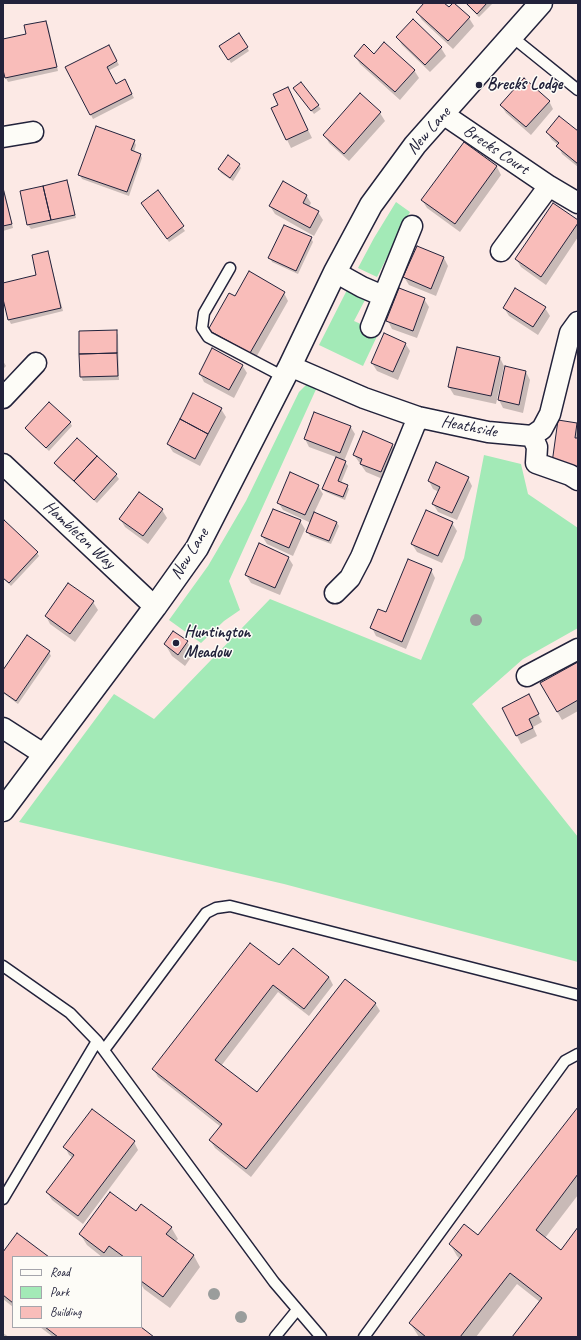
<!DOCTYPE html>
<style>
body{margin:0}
#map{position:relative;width:581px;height:1340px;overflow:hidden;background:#fce9e5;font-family:Caveat,sans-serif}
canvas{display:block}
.frame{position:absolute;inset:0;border:4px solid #22223b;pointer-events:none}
.legend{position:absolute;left:12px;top:1256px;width:130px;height:72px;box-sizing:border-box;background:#fdfcf7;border:1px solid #a5a5ac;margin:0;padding:5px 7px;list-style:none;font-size:12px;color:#22223b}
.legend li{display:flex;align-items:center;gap:8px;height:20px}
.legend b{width:20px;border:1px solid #a5a5ac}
</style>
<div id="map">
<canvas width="581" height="1340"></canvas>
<div class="frame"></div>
<ul class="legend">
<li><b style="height:5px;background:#fdfcf7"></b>Road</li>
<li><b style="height:11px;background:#a3eab7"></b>Park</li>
<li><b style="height:11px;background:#f9bdba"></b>Building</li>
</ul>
</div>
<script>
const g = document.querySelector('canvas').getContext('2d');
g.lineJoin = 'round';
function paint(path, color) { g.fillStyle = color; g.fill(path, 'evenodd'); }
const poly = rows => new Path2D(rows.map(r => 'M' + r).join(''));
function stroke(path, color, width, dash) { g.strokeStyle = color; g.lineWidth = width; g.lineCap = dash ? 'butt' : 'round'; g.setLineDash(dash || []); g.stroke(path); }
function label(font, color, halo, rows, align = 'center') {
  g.font = font + ' Caveat,sans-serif'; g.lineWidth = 3; g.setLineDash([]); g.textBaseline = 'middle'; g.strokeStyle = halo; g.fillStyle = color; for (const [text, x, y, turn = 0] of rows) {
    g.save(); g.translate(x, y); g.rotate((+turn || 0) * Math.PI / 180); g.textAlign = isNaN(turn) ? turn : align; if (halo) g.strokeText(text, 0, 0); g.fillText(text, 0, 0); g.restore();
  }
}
paint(poly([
 [396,202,410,212,377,277,358,268,374,238],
 [347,290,365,300,354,321,379,332,363,366,319,345],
 [307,384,318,385,229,581,240,610,224,621,201,643,169,620,208,566,246,501,299,392],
 [484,455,521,464,528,494,578,528,578,628,523,659,472,704,578,837,578,962,284,884,19,822,114,694,154,719,270,599,421,660,464,558]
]), '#a3eab7');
paint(poly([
 [426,3,443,3,449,8,454,4,469,18,474,26,453,49,422,20,417,12],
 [465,3,493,3,479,17],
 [46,22,48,25,58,71,8,82,6,78,3,65,3,40,27,35],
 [239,34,249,51,231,63,220,46],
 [397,37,441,48,446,56,430,72,402,45],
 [109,46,119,65,108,71,116,86,125,81,134,98,93,119,66,68],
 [374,55,414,70,419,78,400,100,360,64,355,56],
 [301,84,321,109,314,114,297,92],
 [361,95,380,113,385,121,349,161,329,143,325,135],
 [292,97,312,138,291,148,272,109],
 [549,101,553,109,531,135,506,113,501,105],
 [547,132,578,133,578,167,562,154,558,145,552,140],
 [134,141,136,145,134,152,140,154,142,158,129,196,82,179,80,175],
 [464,143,497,167,501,175,460,232,427,208,422,200],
 [239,165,241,168,233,181,221,173,219,169],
 [67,182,69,185,76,218,31,229,28,225,21,192],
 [3,185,13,228,3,231],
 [158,192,185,231,169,242,144,207],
 [306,195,311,203,309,207,318,212,323,220,314,236,275,214,270,206],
 [578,221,578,237,546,285,521,267,516,259],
 [311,238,313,242,298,274,272,262,270,258],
 [417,247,444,258,448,266,436,296,409,285,404,277],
 [47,252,49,256,63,311,11,324,9,320,3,294,3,284,38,276],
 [284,293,288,301,254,361,214,338,209,330,235,298],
 [424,299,429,307,417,338,392,329,388,321],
 [504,308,545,308,550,316,538,335,509,316],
 [116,331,118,335,119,380,83,381,81,377],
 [405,343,410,351,398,380,377,371,372,363],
 [500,358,504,366,496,404,454,395,449,387],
 [3,361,6,366,3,369],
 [242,365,247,373,234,398,204,382,200,374],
 [506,367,526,372,530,380,523,413,503,408,499,400],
 [221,409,226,417,200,466,173,452,168,444],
 [70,422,72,426,49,451,28,432,26,428],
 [576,424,578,426,578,474,557,471],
 [350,426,355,434,344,461,348,466,341,483,347,486,349,489,345,500,326,492,323,489,336,457,309,447,305,439],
 [77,439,116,475,119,479,97,503,57,467,55,463],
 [392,445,397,453,385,480,366,472,354,455],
 [468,478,472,486,457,520,438,512,433,504,439,492,433,489,429,481],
 [318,486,323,494,314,513,337,523,339,526,331,544,310,536,308,532,311,523,283,510,278,502],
 [162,510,167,518,148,544,125,527,120,519],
 [300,521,305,529,293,556,267,544,262,536],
 [3,523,37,553,39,556,11,586,3,578],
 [452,523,457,531,442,563,417,552,412,544],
 [288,557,293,565,280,595,251,583,246,575],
 [431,570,435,578,406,649,376,636,372,628],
 [93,602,98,610,75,642,50,624,46,616],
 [27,637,49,652,51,656,18,704,3,693,3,671],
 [187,642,194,653,185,666,172,656,165,644],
 [578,663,578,711,562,720,541,684],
 [533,704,542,722,533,727,537,736,521,744,503,708],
 [280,967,329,977,333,985,309,1016,278,992,221,1066,257,1094,375,1003,380,1011,251,1177,215,1148,210,1140,221,1127,158,1077,153,1069],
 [578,1109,578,1195,545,1238,561,1251,578,1229,578,1337,513,1337,540,1302,517,1284,476,1337,419,1337,410,1323,460,1259,457,1256,450,1244,478,1236],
 [134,1142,138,1150,83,1224,52,1200,47,1192,73,1158,69,1155,65,1147],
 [136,1213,171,1227,178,1239,175,1242,194,1256,200,1267,170,1308,144,1289,141,1284,141,1257,102,1257,87,1245,80,1234],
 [3,1253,47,1257,13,1257,13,1307,3,1299],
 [40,1327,139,1327,153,1337,53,1337],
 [3,1333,9,1337,3,1337]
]), '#0003');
const building = poly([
 [424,3,444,3,449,7,453,3,454,3,470,17,448,41,416,12,424,3],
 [466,3,487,3,477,14,466,3],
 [413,19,442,47,425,65,396,37,413,19],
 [46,21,57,67,5,78,3,70,3,39,26,34,24,25,46,21],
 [239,33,248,47,228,60,219,46,239,33],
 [384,42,415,70,395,92,354,56,364,44,374,54,384,42],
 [109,45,117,61,107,67,116,84,125,79,132,94,90,115,65,67,109,45],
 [524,78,550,101,526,127,500,105,524,78],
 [301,82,319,105,311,111,293,88,301,82],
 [288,87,308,130,286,140,271,108,278,105,273,94,288,87],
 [360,93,381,112,344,154,323,135,360,93],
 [559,116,578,131,578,164,556,146,559,143,546,132,559,116],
 [96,126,135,140,131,150,141,154,127,192,78,175,96,126],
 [464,142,497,166,455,224,421,200,464,142],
 [228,155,240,164,230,178,218,169,228,155],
 [67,180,75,215,51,220,43,186,67,180],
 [283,181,307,195,303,203,319,211,310,228,269,206,283,181],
 [43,186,51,220,27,225,20,191,43,186],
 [3,188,12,224,3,226,3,188],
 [158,190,184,226,167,239,141,203,158,190],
 [553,203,578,220,578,223,541,277,515,259,553,203],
 [284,225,312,237,296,271,268,258,284,225],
 [417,246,444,257,431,289,403,277,417,246],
 [48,251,61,308,8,320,3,299,3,283,36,275,32,255,48,251],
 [249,271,285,292,250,353,208,330,229,293,235,296,249,271],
 [399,288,425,298,413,331,386,321,399,288],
 [515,288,546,307,533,327,503,308,515,288],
 [117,330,117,353,79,354,79,331,117,330],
 [384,333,406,343,393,372,371,363,384,333],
 [457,347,500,357,491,396,448,387,457,347],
 [212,348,243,365,229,390,199,374,212,348],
 [117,353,118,376,80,377,79,354,117,353],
 [505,366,526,371,519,405,498,400,505,366],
 [193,393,222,408,208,434,180,419,193,393],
 [49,402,71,422,46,448,25,428,49,402],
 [314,412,351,426,340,453,304,439,314,412],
 [180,419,208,434,195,459,167,444,180,419],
 [558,420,577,423,575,438,578,438,578,467,552,463,558,420],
 [363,431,393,444,381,472,360,464,362,459,353,455,363,431],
 [77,438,97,456,74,481,54,463,77,438],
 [97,456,117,474,94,500,74,481,97,456],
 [336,457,346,461,338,481,348,485,343,497,322,489,336,457],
 [436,462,469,477,452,513,432,504,440,487,428,481,436,462],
 [290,472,319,485,305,515,277,503,290,472],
 [139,492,163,509,143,536,119,519,139,492],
 [273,509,301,520,289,548,261,536,273,509],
 [426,510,453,522,438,556,411,544,426,510],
 [314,512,337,522,329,541,306,532,314,512],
 [4,520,38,552,9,583,3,578,3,522,4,520],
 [259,543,289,557,275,588,245,575,259,543],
 [408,559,432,569,402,642,370,628,378,609,386,612,408,559],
 [68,583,94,601,70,634,45,616,68,583],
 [173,631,188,641,178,655,164,644,173,631],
 [27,635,50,651,16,701,3,692,3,670,27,635],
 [578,662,578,700,557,712,540,683,578,662],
 [529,694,539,714,529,719,533,728,516,736,502,708,529,694],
 [250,943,279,965,293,948,329,977,304,1009,273,985,215,1060,257,1092,345,979,376,1003,246,1169,209,1140,222,1124,152,1069,250,943],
 [578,1107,578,1174,536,1230,561,1250,578,1227,578,1337,512,1337,542,1298,510,1273,460,1337,426,1337,409,1323,462,1255,449,1244,464,1224,478,1235,578,1107],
 [92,1109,135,1141,78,1216,46,1192,74,1155,63,1147,92,1109],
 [110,1192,136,1211,141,1204,172,1227,166,1234,194,1255,163,1297,141,1281,141,1257,124,1257,109,1246,104,1253,79,1234,110,1192],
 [17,1233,49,1257,13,1257,13,1303,3,1295,3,1252,17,1233],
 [45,1327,141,1327,154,1337,58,1337,45,1327]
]);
paint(building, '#f9bdba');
stroke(building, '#22223b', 1);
const lane = poly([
 [511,36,578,90],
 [230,268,204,313,202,328,208,337,284,377],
 [3,966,70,1013,97,1041,274,1282,321,1337],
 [104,1050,206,913,216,908,230,906,578,995],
 [3,1199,97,1041],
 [275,1337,297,1310],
 [364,1337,565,1061,578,1054]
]);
const street = poly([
 [443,114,549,186,578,203],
 [3,137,33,132],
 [501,251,549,186],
 [335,272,362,287,383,296],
 [371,327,412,226],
 [290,366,364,398,418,417,488,432,532,436,542,429,550,414,570,333,578,322],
 [3,398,36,363],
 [532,436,537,447,536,463,570,475,578,480],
 [3,464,155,607],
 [335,593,350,578,361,557,418,417],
 [527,676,578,649],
 [3,728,45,755]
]);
const secondary = poly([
 [3,810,155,607,197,548,290,366,335,272,371,205,415,145,541,3]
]);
stroke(lane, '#22223b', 13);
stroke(street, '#22223b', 23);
stroke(secondary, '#22223b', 25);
stroke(lane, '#fdfcf7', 10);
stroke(street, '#fdfcf7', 20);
stroke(secondary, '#fdfcf7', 22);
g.fillStyle = '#9a9d9c';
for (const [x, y] of [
 [476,620],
 [214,1294],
 [241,1317]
]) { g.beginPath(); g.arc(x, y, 6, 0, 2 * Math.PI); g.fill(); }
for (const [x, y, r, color] of [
 [479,85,4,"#22223b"],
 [176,643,4,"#22223b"]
]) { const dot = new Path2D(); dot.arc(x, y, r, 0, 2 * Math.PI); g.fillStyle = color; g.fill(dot); stroke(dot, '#fdfcf7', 1.5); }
label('bold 17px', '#22223b', '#fdfcf7', [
 ["Brecks Lodge",487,85],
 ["Huntington",184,633],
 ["Meadow",184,653]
], 'left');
label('17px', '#22223b', '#fdfcf7', [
 ["New Lane",429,131,-49],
 ["Brecks Court",496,150,34],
 ["Heathside",469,427,11],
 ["Hambleton Way",79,535,43],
 ["New Lane",190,554,-58]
]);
</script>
